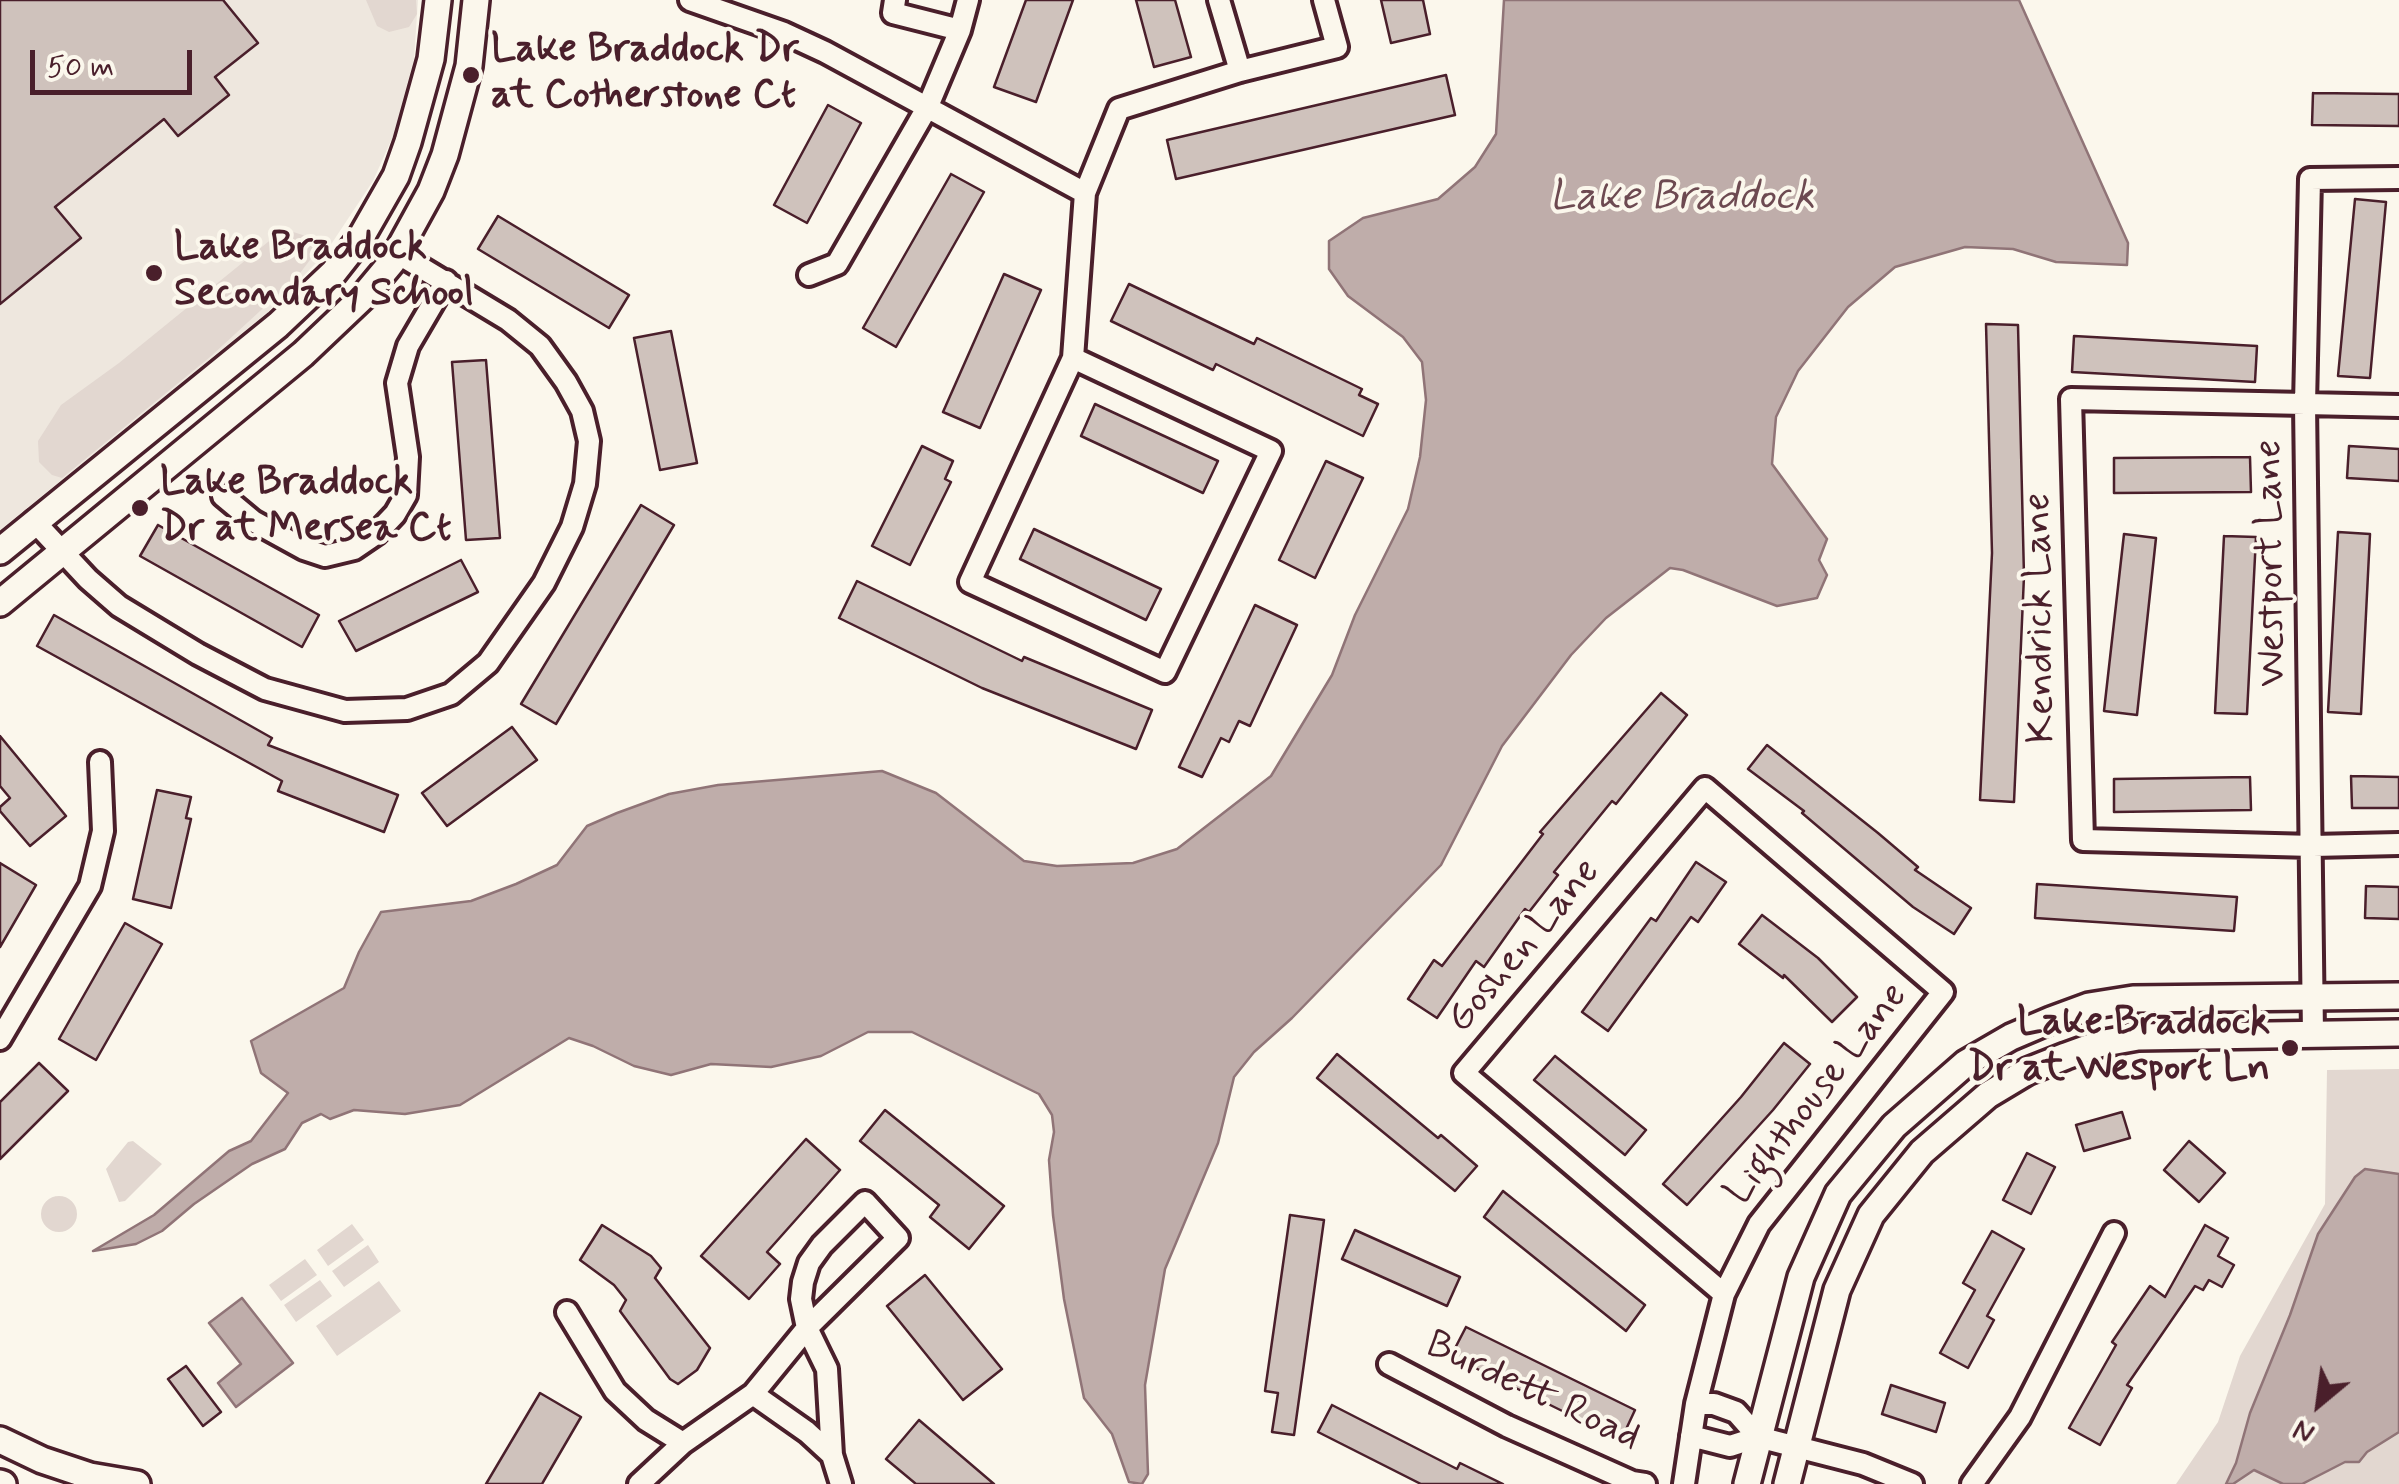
<!DOCTYPE html>
<style>
body{margin:0}
#map{position:relative;width:2399px;height:1484px;overflow:hidden;background:#fbf7ec;font-family:Mynerve,sans-serif}
canvas{display:block}
.north{position:absolute;left:2269px;top:1354px;width:100px;height:100px;-webkit-text-stroke:8px #fbf7ec;paint-order:stroke;rotate:209deg;font-size:28px;font-weight:700;line-height:40px;text-align:center;color:#4a1f2b}
.north::after{content:'';display:block;margin:auto;width:35px;height:45px;background:#4a1f2b;clip-path:polygon(50% 0,100% 100%,50% 72%,0 100%)}
.scale{position:absolute;left:30px;top:50px;width:162px;height:45px;box-sizing:border-box;border:5px solid #4a1f2b;border-top:0;padding-left:12px;font-size:30px;line-height:35px;white-space:nowrap;color:#4a1f2b;-webkit-text-stroke:8px #fbf7ec;paint-order:stroke}
</style>
<div id="map">
<canvas width="2399" height="1484"></canvas>
<div class="north">N</div>
<div class="scale">50 m</div>
</div>
<script>
const g = document.querySelector('canvas').getContext('2d');
g.lineJoin = 'round';
function paint(path, color) { g.fillStyle = color; g.fill(path, 'evenodd'); }
const poly = rows => new Path2D(rows.map(r => 'M' + r).join(''));
function stroke(path, color, width, dash) { g.strokeStyle = color; g.lineWidth = width; g.lineCap = dash ? 'butt' : 'round'; g.setLineDash(dash || []); g.stroke(path); }
function label(font, color, halo, rows, align = 'center') {
  g.font = font + ' Mynerve,sans-serif'; g.lineWidth = 8; g.setLineDash([]); g.textBaseline = 'middle'; g.strokeStyle = halo; g.fillStyle = color; for (const [text, x, y, turn = 0] of rows) {
    g.save(); g.translate(x, y); g.rotate((+turn || 0) * Math.PI / 180); g.textAlign = isNaN(turn) ? turn : align; if (halo) g.strokeText(text, 0, 0); g.fillText(text, 0, 0); g.restore();
  }
}
paint(poly([
 [0,0,418,0,414,59,393,136,373,181,324,255,269,311,0,530]
]), '#eee7de');
paint(poly([
 [366,0,416,0,417,14,409,27,389,32,377,26],
 [284,229,312,238,316,252,297,277,210,357,62,478,52,475,39,462,38,441,61,405,119,363],
 [2399,1069,2399,1484,2176,1484,2218,1422,2240,1356,2325,1204,2327,1070],
 [133,1141,162,1164,125,1201,119,1202,106,1169,128,1142],
 '41 1214a18 18 0 1 1 36 0a18 18 0 1 1-36 0Z',
 [352,1224,364,1240,328,1266,317,1250],
 [368,1245,379,1262,344,1287,332,1271],
 [305,1259,317,1275,281,1301,269,1285],
 [320,1280,332,1296,296,1322,284,1305],
 [379,1281,401,1311,337,1356,316,1326]
]), '#e2d7d0');
const water = poly([
 [1504,0,2019,0,2128,243,2127,265,2056,262,2013,249,1965,247,1895,267,1848,307,1798,371,1776,417,1772,464,1827,539,1819,560,1827,575,1817,598,1777,606,1683,570,1670,568,1606,618,1571,655,1502,746,1441,865,1292,1018,1254,1052,1234,1077,1218,1143,1165,1269,1145,1385,1148,1474,1142,1484,1129,1482,1112,1434,1084,1398,1064,1299,1053,1215,1049,1160,1054,1132,1052,1115,1039,1094,912,1032,868,1032,821,1056,771,1067,711,1064,671,1075,634,1066,593,1046,569,1038,460,1105,405,1114,354,1110,330,1119,321,1114,302,1123,285,1149,252,1164,194,1204,162,1231,136,1244,93,1251,154,1215,229,1151,251,1141,288,1093,261,1073,251,1041,344,988,359,952,381,912,471,901,516,884,557,865,587,826,617,813,669,794,718,785,882,771,936,793,1024,861,1057,866,1133,863,1177,849,1271,776,1332,675,1355,615,1408,509,1420,457,1426,400,1422,362,1403,337,1348,296,1329,269,1329,241,1363,218,1438,199,1475,167,1496,134,1504,0],
 [2365,1169,2399,1174,2399,1432,2367,1452,2359,1462,2345,1462,2302,1484,2283,1484,2254,1470,2233,1484,2226,1484,2236,1463,2250,1413,2290,1315,2318,1234,2355,1177,2365,1169],
 [242,1298,293,1363,236,1407,218,1383,241,1364,209,1323,242,1298]
]);
paint(water, '#bfadaa');
stroke(water, '#907477', 2.5);
const building = poly([
 [0,0,223,0,258,43,215,77,229,95,178,136,164,119,55,207,81,238,0,304,0,0],
 [1026,0,1073,0,1036,102,994,87,1026,0],
 [1136,0,1175,0,1191,57,1154,67,1136,0],
 [1381,0,1423,0,1430,34,1391,43,1381,0],
 [1446,75,1455,115,1176,179,1167,140,1446,75],
 [2313,93,2399,94,2399,126,2312,125,2313,93],
 [828,105,861,123,807,223,774,205,828,105],
 [951,174,984,192,896,347,863,328,951,174],
 [2355,199,2386,202,2370,378,2338,376,2355,199],
 [498,216,629,295,609,328,478,249,498,216],
 [1004,274,1041,290,980,428,943,412,1004,274],
 [1129,284,1254,344,1257,338,1362,389,1359,395,1378,404,1363,436,1216,364,1213,370,1111,321,1129,284],
 [1986,324,2018,325,2024,576,2014,802,1980,800,1992,553,1986,324],
 [671,331,697,463,660,470,634,338,671,331],
 [2074,336,2257,346,2255,382,2072,372,2074,336],
 [486,360,500,538,466,540,452,362,486,360],
 [1095,404,1218,461,1203,493,1081,436,1095,404],
 [922,446,953,461,945,479,951,482,910,565,872,546,922,446],
 [2349,446,2399,449,2399,481,2347,478,2349,446],
 [2250,457,2251,492,2114,493,2114,458,2250,457],
 [1326,461,1363,478,1315,578,1279,560,1326,461],
 [641,505,674,525,556,724,521,704,641,505],
 [158,525,319,615,302,647,140,556,158,525],
 [1034,529,1161,589,1146,620,1020,559,1034,529],
 [2338,532,2370,534,2361,714,2328,712,2338,532],
 [2124,534,2156,538,2137,715,2104,711,2124,534],
 [2224,536,2256,537,2247,714,2215,713,2224,536],
 [461,560,478,592,356,651,339,621,461,560],
 [857,581,1022,661,1024,657,1152,710,1136,749,982,688,839,618,857,581],
 [1255,605,1297,625,1250,726,1239,721,1229,742,1221,738,1202,777,1179,767,1255,605],
 [54,615,272,738,268,745,398,795,384,832,278,791,282,781,37,646,54,615],
 [1661,693,1687,715,1616,804,1612,801,1554,872,1558,875,1529,912,1525,909,1484,967,1476,961,1437,1018,1408,999,1434,960,1442,966,1543,834,1540,832,1661,693],
 [512,727,537,760,447,826,422,793,512,727],
 [0,736,66,816,30,846,0,811,0,807,10,798,0,786,0,736],
 [1767,745,1878,833,1918,867,1915,870,1971,908,1954,934,1913,907,1802,813,1804,811,1748,769,1767,745],
 [2351,776,2399,777,2399,808,2352,808,2351,776],
 [2250,777,2251,810,2114,812,2114,779,2250,777],
 [157,790,191,797,186,818,191,819,171,908,133,899,157,790],
 [1696,862,1726,882,1698,922,1691,917,1608,1031,1582,1012,1651,918,1656,921,1696,862],
 [0,863,36,885,0,947,0,863],
 [2037,884,2237,897,2234,931,2035,918,2037,884],
 [2366,886,2399,887,2399,919,2365,918,2366,886],
 [1762,915,1818,958,1857,997,1832,1022,1784,975,1783,978,1739,944,1762,915],
 [125,923,162,944,96,1060,59,1039,125,923],
 [1784,1043,1810,1064,1773,1110,1687,1205,1663,1184,1741,1097,1784,1043],
 [1337,1054,1438,1138,1441,1135,1477,1166,1455,1191,1317,1078,1337,1054],
 [1555,1056,1646,1130,1625,1155,1534,1080,1555,1056],
 [39,1063,68,1091,0,1159,0,1102,39,1063],
 [885,1110,1004,1206,969,1249,930,1217,939,1205,860,1141,885,1110],
 [2122,1112,2130,1138,2084,1151,2076,1125,2122,1112],
 [806,1139,840,1170,767,1252,780,1264,749,1299,701,1256,806,1139],
 [2189,1141,2225,1173,2199,1202,2164,1170,2189,1141],
 [2027,1153,2055,1167,2031,1214,2003,1200,2027,1153],
 [1503,1191,1645,1305,1626,1331,1484,1217,1503,1191],
 [1290,1215,1324,1220,1294,1435,1272,1432,1278,1393,1265,1391,1290,1215],
 [602,1225,651,1256,661,1268,655,1278,710,1348,697,1370,678,1384,670,1379,620,1311,626,1300,614,1285,580,1260,602,1225],
 [2205,1225,2228,1238,2218,1256,2234,1265,2222,1287,2209,1280,2203,1290,2195,1286,2127,1385,2132,1388,2100,1445,2069,1428,2116,1345,2112,1342,2150,1286,2165,1297,2205,1225],
 [1355,1230,1460,1277,1447,1306,1342,1259,1355,1230],
 [1992,1231,2024,1249,1987,1316,1994,1320,1968,1368,1940,1353,1975,1290,1963,1283,1992,1231],
 [925,1275,1002,1369,963,1400,887,1306,925,1275],
 [1466,1327,1635,1410,1621,1440,1451,1356,1466,1327],
 [186,1366,221,1412,203,1426,168,1379,186,1366],
 [1891,1385,1945,1403,1936,1432,1882,1414,1891,1385],
 [540,1393,581,1417,542,1484,486,1484,540,1393],
 [1332,1405,1457,1469,1460,1463,1503,1484,1421,1484,1318,1432,1332,1405],
 [919,1420,994,1484,916,1484,886,1459,919,1420]
]);
paint(building, '#cfc2bc');
stroke(building, '#4a1f2b', 2.5);
const minor = poly([
 [690,0,784,33,825,52,1085,193,1073,358],
 [895,0,893,13,960,30],
 [1219,0,1240,71],
 [1085,193,1119,109,1240,71,1337,47,1324,0],
 [809,275,837,264,928,106,960,30,968,0],
 [1073,358,1271,451,1165,672,970,582,1073,358],
 [2399,406,2071,399,2083,840,2313,846,2399,844],
 [223,496,253,521,304,549,325,556,354,549,376,534,395,514,406,495,408,457,397,383,408,346,446,281],
 [34,521,88,579,119,606,198,654,265,689,345,711,407,709,451,694,488,663,544,583,572,527,585,484,589,441,582,411,566,382,540,346,508,320,397,253],
 [2313,1034,2305,404,2310,179,2399,178],
 [0,1039,90,886,103,831,100,762],
 [567,1312,615,1391,646,1420,683,1443],
 [1389,1364,1507,1426,1632,1482,1645,1484],
 [753,1394,807,1432,832,1455,841,1484],
 [1696,1404,1714,1404,1736,1412,1758,1437],
 [1691,1436,1730,1446,1758,1437,1863,1464,1912,1484],
 [639,1484,683,1443,753,1394,807,1328,898,1238,865,1202,822,1245,809,1263,803,1282,801,1299,807,1328,827,1369,832,1455],
 [1684,1484,1696,1404,1724,1294,1759,1224,1943,992,1705,788,1464,1073,1724,1294],
 [1972,1484,2020,1417,2114,1233]
]);
const tertiary = poly([
 [0,551,278,325,334,272,360,239,396,176,408,142,431,59,438,0],
 [0,603,303,354,362,298,392,262,431,191,445,155,469,66,476,0],
 [0,1440,42,1460,90,1476,137,1484],
 [0,1483,3,1484],
 [1747,1484,1801,1277,1838,1194,1894,1126,1966,1063,2011,1037,2051,1020,2089,1006,2133,999,2399,996],
 [1787,1484,1837,1290,1871,1215,1922,1152,1988,1095,2028,1071,2066,1056,2099,1044,2138,1037,2399,1033]
]);
stroke(minor, '#4a1f2b', 28);
stroke(tertiary, '#4a1f2b', 32);
stroke(minor, '#fbf7ec', 20);
stroke(tertiary, '#fbf7ec', 25);
for (const [x, y, r, color] of [
 [471,75,10,"#4a1f2b"],
 [154,273,10,"#4a1f2b"],
 [140,508,10,"#4a1f2b"],
 [2290,1048,10,"#4a1f2b"]
]) { const dot = new Path2D(); dot.arc(x, y, r, 0, 2 * Math.PI); g.fillStyle = color; g.fill(dot); stroke(dot, '#fbf7ec', 4); }
label('bold 40px', '#4a1f2b', '#fbf7ec', [
 ["Lake Braddock Dr",491,52],
 ["at Cotherstone Ct",491,98],
 ["Lake Braddock",174,250],
 ["Secondary School",174,296],
 ["Lake Braddock",160,485],
 ["Dr at Mersea Ct",160,531],
 ["Lake Braddock",2270,1025,"right"],
 ["Dr at Wesport Ln",2270,1071,"right"]
], 'left');
label('40px', '#4a1f2b', '#fbf7ec', [
 ["Westport Lane",2273,563,-91],
 ["Kendrick Lane",2042,618,-91],
 ["Goshen Lane",1525,947,-50],
 ["Lighthouse Lane",1818,1095,-52],
 ["Burdett Road",1532,1393,25]
]);
label('italic 42px', '#6d4a51', '#fbf7ec', [
 ["Lake Braddock",1682,199]
]);
</script>
